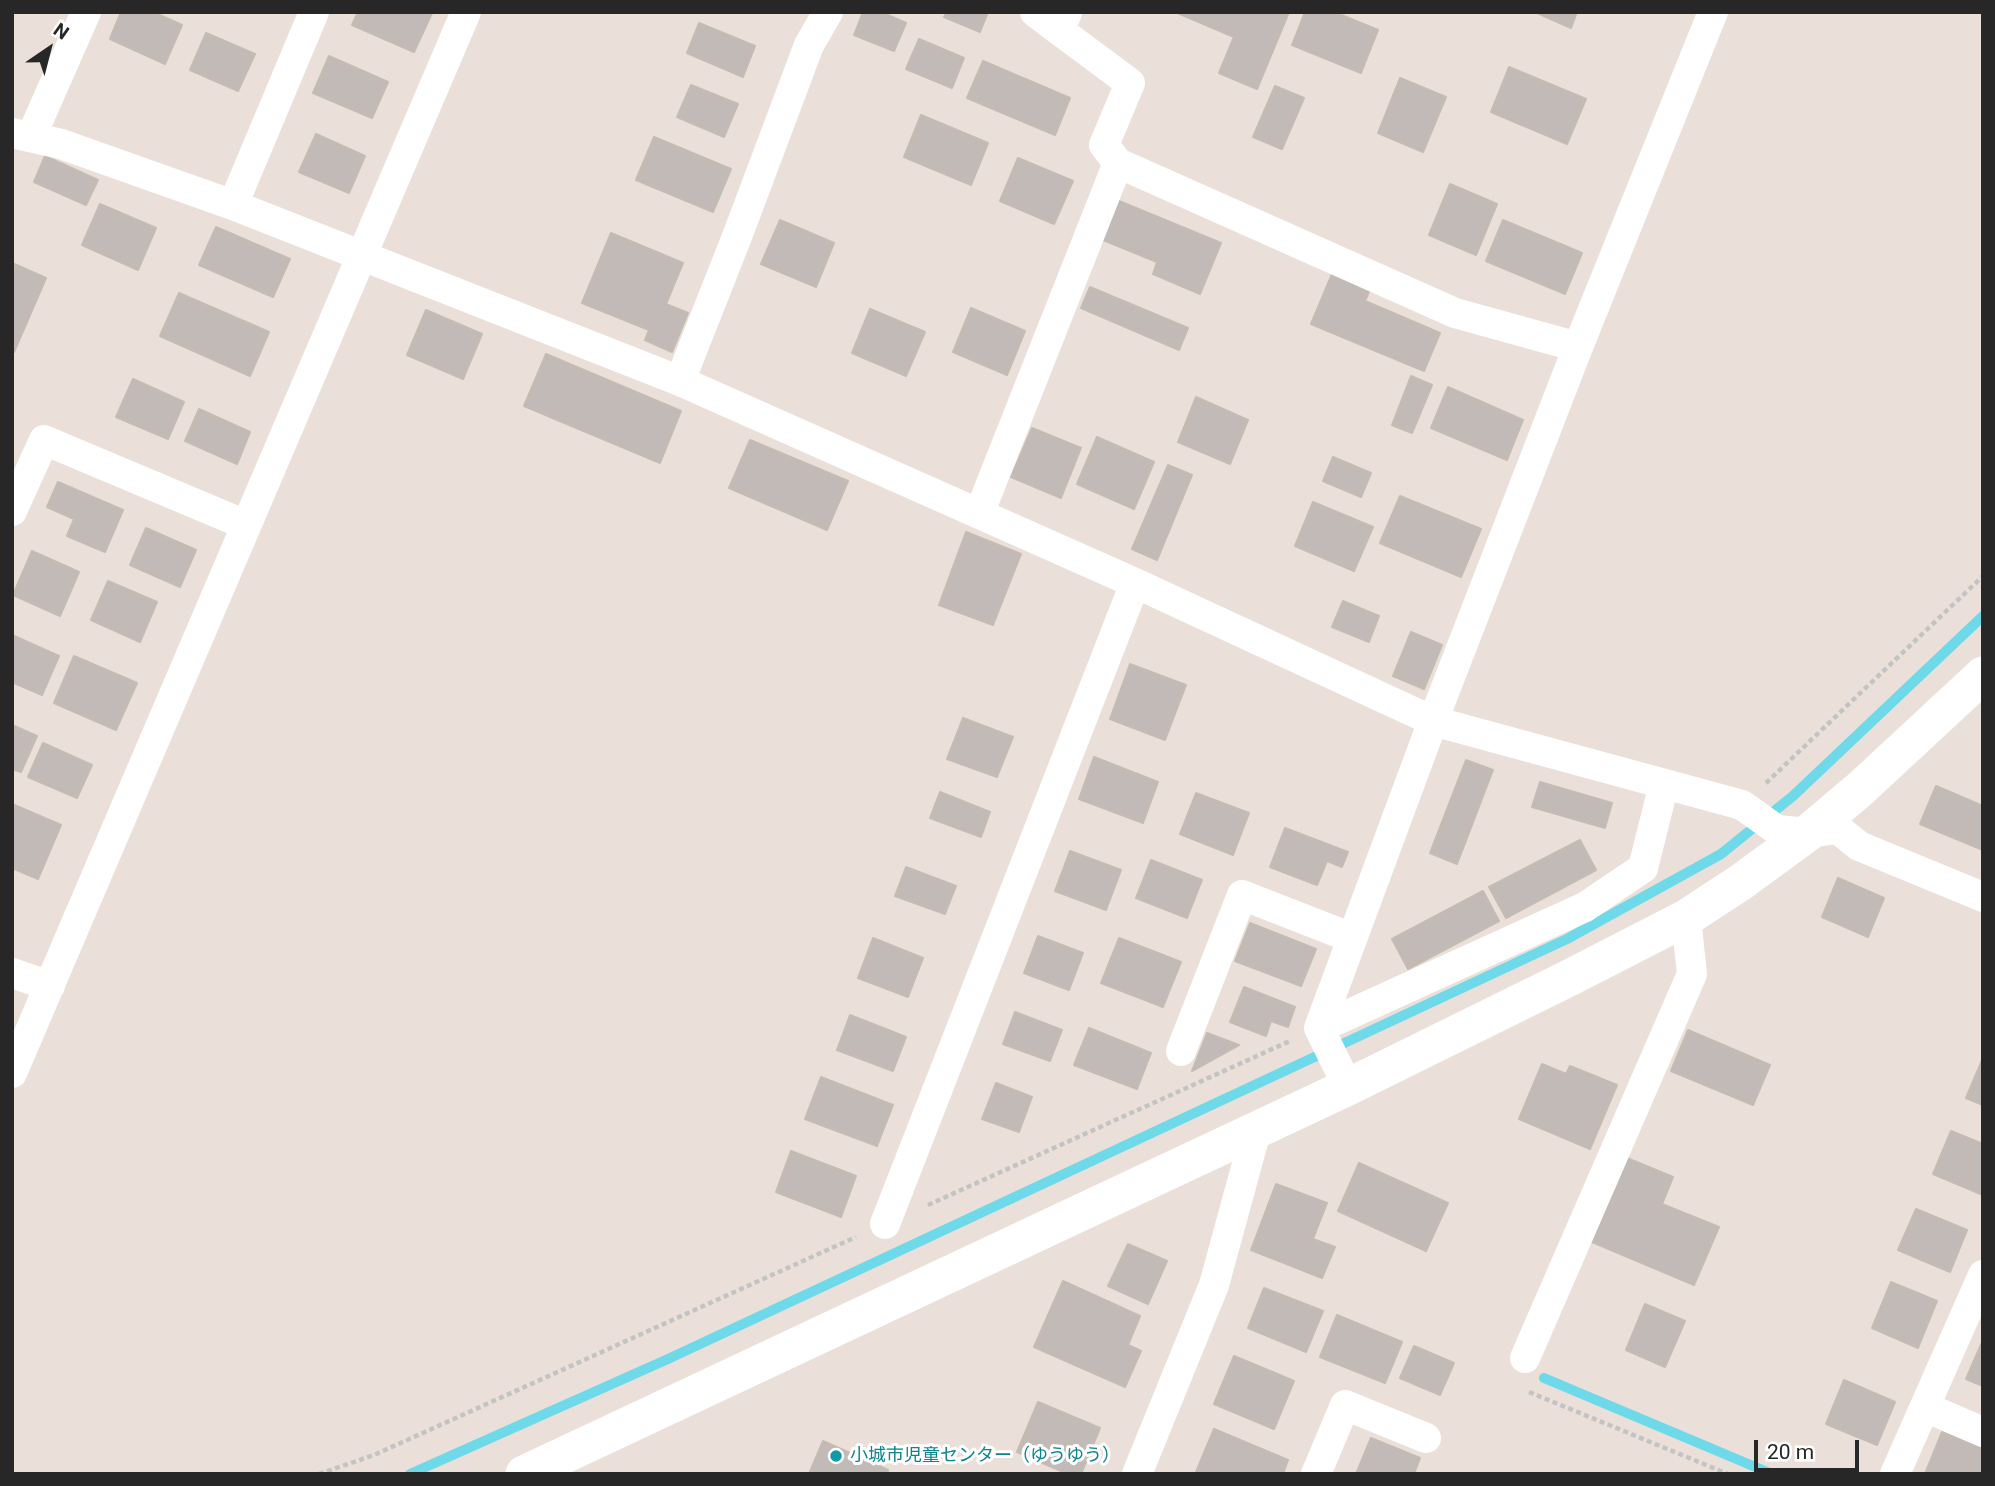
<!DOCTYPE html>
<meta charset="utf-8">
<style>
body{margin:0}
#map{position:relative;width:1995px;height:1486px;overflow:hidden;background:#eae0d9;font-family:Roboto,sans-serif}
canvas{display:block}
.frame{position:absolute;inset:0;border:14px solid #272727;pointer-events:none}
.north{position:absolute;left:14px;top:14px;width:70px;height:70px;-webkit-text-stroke:5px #fff;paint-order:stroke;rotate:35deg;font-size:19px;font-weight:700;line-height:28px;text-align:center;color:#272727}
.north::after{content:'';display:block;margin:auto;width:24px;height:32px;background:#272727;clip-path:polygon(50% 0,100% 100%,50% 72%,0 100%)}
.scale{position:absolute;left:1754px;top:1440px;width:105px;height:32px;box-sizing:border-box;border:4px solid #272727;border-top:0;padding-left:9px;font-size:21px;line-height:24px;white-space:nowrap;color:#272727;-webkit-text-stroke:5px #fff;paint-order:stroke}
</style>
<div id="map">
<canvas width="1995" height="1486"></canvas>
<div class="frame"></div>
<div class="north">N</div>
<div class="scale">20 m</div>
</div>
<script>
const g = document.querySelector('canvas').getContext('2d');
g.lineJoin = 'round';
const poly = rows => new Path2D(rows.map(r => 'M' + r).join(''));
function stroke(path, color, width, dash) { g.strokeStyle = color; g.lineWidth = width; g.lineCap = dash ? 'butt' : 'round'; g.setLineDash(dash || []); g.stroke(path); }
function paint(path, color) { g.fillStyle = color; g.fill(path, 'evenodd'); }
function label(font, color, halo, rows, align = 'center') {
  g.font = font + ' Roboto,"Noto Sans JP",sans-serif'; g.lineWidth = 6; g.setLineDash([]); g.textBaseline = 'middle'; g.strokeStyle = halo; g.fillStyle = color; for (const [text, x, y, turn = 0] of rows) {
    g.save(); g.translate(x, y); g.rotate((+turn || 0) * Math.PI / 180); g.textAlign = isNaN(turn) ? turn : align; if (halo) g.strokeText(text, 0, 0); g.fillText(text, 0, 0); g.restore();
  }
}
stroke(poly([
 [1544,1378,1772,1474],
 [410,1474,668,1359,1567,939,1721,854,1793,796,1983,616]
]), '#6ed9e9', 10);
const building = poly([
 [121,12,153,12,182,25,165,64,110,39,121,12],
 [358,12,430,12,432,13,414,52,352,25,358,12],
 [863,12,881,12,906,23,894,51,854,35,863,12],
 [947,12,988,12,980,32,944,17,947,12],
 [1175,12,1289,12,1257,89,1219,73,1234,37,1175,12],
 [1305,12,1334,12,1378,30,1361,73,1292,45,1305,12],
 [1535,12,1577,12,1571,28,1535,12],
 [699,23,755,46,743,77,687,53,699,23],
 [206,33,255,54,238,91,190,70,206,33],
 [919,39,964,58,952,88,906,69,919,39],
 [329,56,388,82,372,118,313,93,329,56],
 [983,61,1070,98,1055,135,967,98,983,61],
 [1509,67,1586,99,1567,144,1491,112,1509,67],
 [1400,78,1446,97,1423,152,1378,133,1400,78],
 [691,85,738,104,724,137,677,117,691,85],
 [1275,86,1304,98,1282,149,1253,137,1275,86],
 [921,115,988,143,971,185,904,157,921,115],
 [316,134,365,156,349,193,299,172,316,134],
 [654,137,731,169,713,212,636,180,654,137],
 [45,156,98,180,86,205,34,182,45,156],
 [1018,158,1073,181,1054,224,1000,201,1018,158],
 [1450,184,1497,204,1476,255,1429,235,1450,184],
 [1119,201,1221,243,1200,294,1153,274,1157,262,1103,240,1119,201],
 [100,204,156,228,138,270,82,245,100,204],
 [780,220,834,243,816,287,761,264,780,220],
 [1503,220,1582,253,1565,294,1486,261,1503,220],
 [216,227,290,259,273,297,199,265,216,227],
 [611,233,683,263,666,304,688,313,672,352,645,340,649,330,582,303,611,233],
 [12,263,46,278,14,352,12,352,12,263],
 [1332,274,1370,289,1365,301,1440,333,1424,371,1311,324,1332,274],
 [1090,287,1188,328,1179,350,1081,308,1090,287],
 [179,293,269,332,250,376,160,336,179,293],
 [971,308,1025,331,1007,375,953,352,971,308],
 [870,309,925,332,906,376,852,353,870,309],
 [426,310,482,334,463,379,407,355,426,310],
 [546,354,681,411,660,463,524,406,546,354],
 [1411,376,1432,385,1412,433,1392,425,1411,376],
 [133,379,184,402,168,439,116,417,133,379],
 [1448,387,1523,420,1507,460,1431,428,1448,387],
 [1196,397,1248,420,1230,464,1178,442,1196,397],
 [199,409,250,432,237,464,185,441,199,409],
 [1032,428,1081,448,1061,498,1011,477,1032,428],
 [1097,437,1154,462,1134,509,1077,484,1097,437],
 [750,440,848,481,827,530,729,488,750,440],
 [1333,457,1371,473,1361,497,1323,481,1333,457],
 [1168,465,1192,475,1157,560,1132,549,1168,465],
 [58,482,123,510,105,552,67,536,74,519,47,507,58,482],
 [1400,496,1481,529,1461,577,1380,543,1400,496],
 [1313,502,1373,527,1354,571,1295,546,1313,502],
 [146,528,196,550,180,587,130,565,146,528],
 [966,532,1021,554,993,625,939,605,966,532],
 [32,551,79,572,60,616,13,595,32,551],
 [108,581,157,602,140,642,91,620,108,581],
 [1343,601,1379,616,1369,642,1332,627,1343,601],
 [1411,632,1442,645,1424,689,1393,676,1411,632],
 [12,635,59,656,42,695,12,682,12,635],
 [74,656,137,683,116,730,54,703,74,656],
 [1130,664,1186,685,1165,740,1110,719,1130,664],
 [963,718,1013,737,997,777,947,759,963,718],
 [12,725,37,736,21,772,12,769,12,725],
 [43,743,92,765,77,798,28,777,43,743],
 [1094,757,1158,782,1143,823,1079,799,1094,757],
 [1466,760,1493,770,1457,864,1430,853,1466,760],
 [1540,782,1612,803,1605,828,1532,807,1540,782],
 [1936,786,1983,806,1983,850,1920,824,1936,786],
 [940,792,990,812,981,837,930,818,940,792],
 [1196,793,1249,813,1233,855,1180,834,1196,793],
 [12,804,61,825,38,879,12,868,12,804],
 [1285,828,1348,852,1342,867,1327,861,1317,885,1270,867,1285,828],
 [1580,840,1596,870,1506,918,1489,887,1580,840],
 [1070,851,1121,870,1106,910,1055,891,1070,851],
 [1151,860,1202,880,1187,918,1136,898,1151,860],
 [906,867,956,886,945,914,895,896,906,867],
 [1838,878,1884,898,1868,937,1822,917,1838,878],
 [1483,891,1499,921,1408,969,1392,939,1483,891],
 [1250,923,1316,949,1301,986,1235,961,1250,923],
 [1038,936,1083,953,1069,990,1024,973,1038,936],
 [873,938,923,958,908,997,858,978,873,938],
 [1119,938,1181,962,1163,1007,1101,983,1119,938],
 [1244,987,1295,1007,1288,1027,1271,1021,1266,1036,1230,1022,1244,987],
 [1015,1012,1062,1030,1050,1061,1003,1044,1015,1012],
 [850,1015,906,1037,893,1071,837,1050,850,1015],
 [1089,1028,1151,1053,1137,1089,1074,1065,1089,1028],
 [1688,1030,1770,1065,1753,1105,1671,1071,1688,1030],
 [1207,1033,1239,1045,1192,1071,1207,1033],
 [1983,1058,1983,1105,1966,1098,1983,1058],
 [1542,1064,1566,1074,1570,1066,1617,1085,1590,1149,1519,1119,1542,1064],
 [821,1077,893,1105,877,1146,805,1119,821,1077],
 [996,1083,1032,1097,1019,1132,982,1119,996,1083],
 [1951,1131,1983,1144,1983,1195,1933,1174,1951,1131],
 [791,1151,856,1176,841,1217,776,1192,791,1151],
 [1627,1158,1673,1177,1662,1204,1719,1227,1694,1285,1592,1242,1627,1158],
 [1359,1163,1448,1203,1426,1251,1338,1211,1359,1163],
 [1276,1184,1327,1203,1313,1239,1335,1247,1322,1278,1251,1250,1276,1184],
 [1916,1209,1967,1230,1950,1272,1898,1250,1916,1209],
 [1128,1244,1167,1261,1148,1304,1108,1286,1128,1244],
 [1063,1281,1140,1316,1128,1345,1141,1351,1125,1387,1034,1347,1063,1281],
 [1891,1282,1937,1301,1918,1348,1872,1328,1891,1282],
 [1264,1288,1323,1311,1306,1352,1248,1328,1264,1288],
 [1645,1304,1685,1321,1665,1367,1626,1350,1645,1304],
 [1337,1315,1402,1342,1385,1383,1320,1357,1337,1315],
 [1983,1340,1983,1386,1966,1379,1983,1340],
 [1414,1346,1454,1363,1440,1395,1400,1378,1414,1346],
 [1234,1356,1294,1381,1274,1429,1214,1404,1234,1356],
 [1844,1380,1895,1402,1877,1445,1826,1424,1844,1380],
 [1038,1402,1100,1428,1081,1474,1068,1474,1017,1452,1038,1402],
 [1214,1429,1288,1460,1283,1474,1196,1472,1214,1429],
 [1942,1432,1983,1449,1983,1474,1925,1474,1942,1432],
 [1371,1438,1420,1458,1414,1474,1356,1474,1371,1438],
 [823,1441,888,1470,887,1474,809,1474,823,1441]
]);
paint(building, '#c2bab6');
stroke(building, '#c4bcb3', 2);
stroke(poly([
 [1766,783,1983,576],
 [928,1205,1290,1041],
 [1529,1392,1728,1474],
 [319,1474,374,1455,856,1237]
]), '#c3c3c3', 4.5, [5, 3.5]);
stroke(poly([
 [1035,12,1060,31],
 [12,133,61,144,233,205,680,381,1135,583,1433,721,1742,805,1777,830,1808,833,1838,829,1859,846,1983,897],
 [31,137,86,12],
 [1118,163,1455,313,1578,347],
 [233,205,314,12],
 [680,381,738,234,809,45,828,12],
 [12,511,44,440,246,525],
 [979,514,1118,163,1104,145,1130,83,1060,31,1067,12],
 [12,973,50,986],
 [1319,1028,1585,907,1643,868,1664,784],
 [1181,1051,1242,895,1352,938],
 [12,1073,466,12],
 [1348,1087,1319,1028,1433,721,1578,347,1713,12],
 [885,1224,1135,583],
 [1525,1358,1692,974,1686,918],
 [1925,1407,1983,1432],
 [1137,1474,1214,1285,1256,1131],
 [1316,1474,1345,1405,1426,1438],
 [1895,1474,1983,1275]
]), '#fff', 30);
stroke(poly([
 [524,1474,1348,1087,1569,978,1686,918,1741,882,1808,833,1859,790,1983,675]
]), '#fff', 37);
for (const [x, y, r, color] of [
 [836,1456,7,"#0f9aa8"]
]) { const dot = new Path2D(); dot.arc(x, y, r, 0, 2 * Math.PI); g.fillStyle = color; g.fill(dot); stroke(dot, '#fff', 2.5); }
label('18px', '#0d838f', '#fff', [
 ["小城市児童センター（ゆうゆう）",850,1456]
], 'left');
</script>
